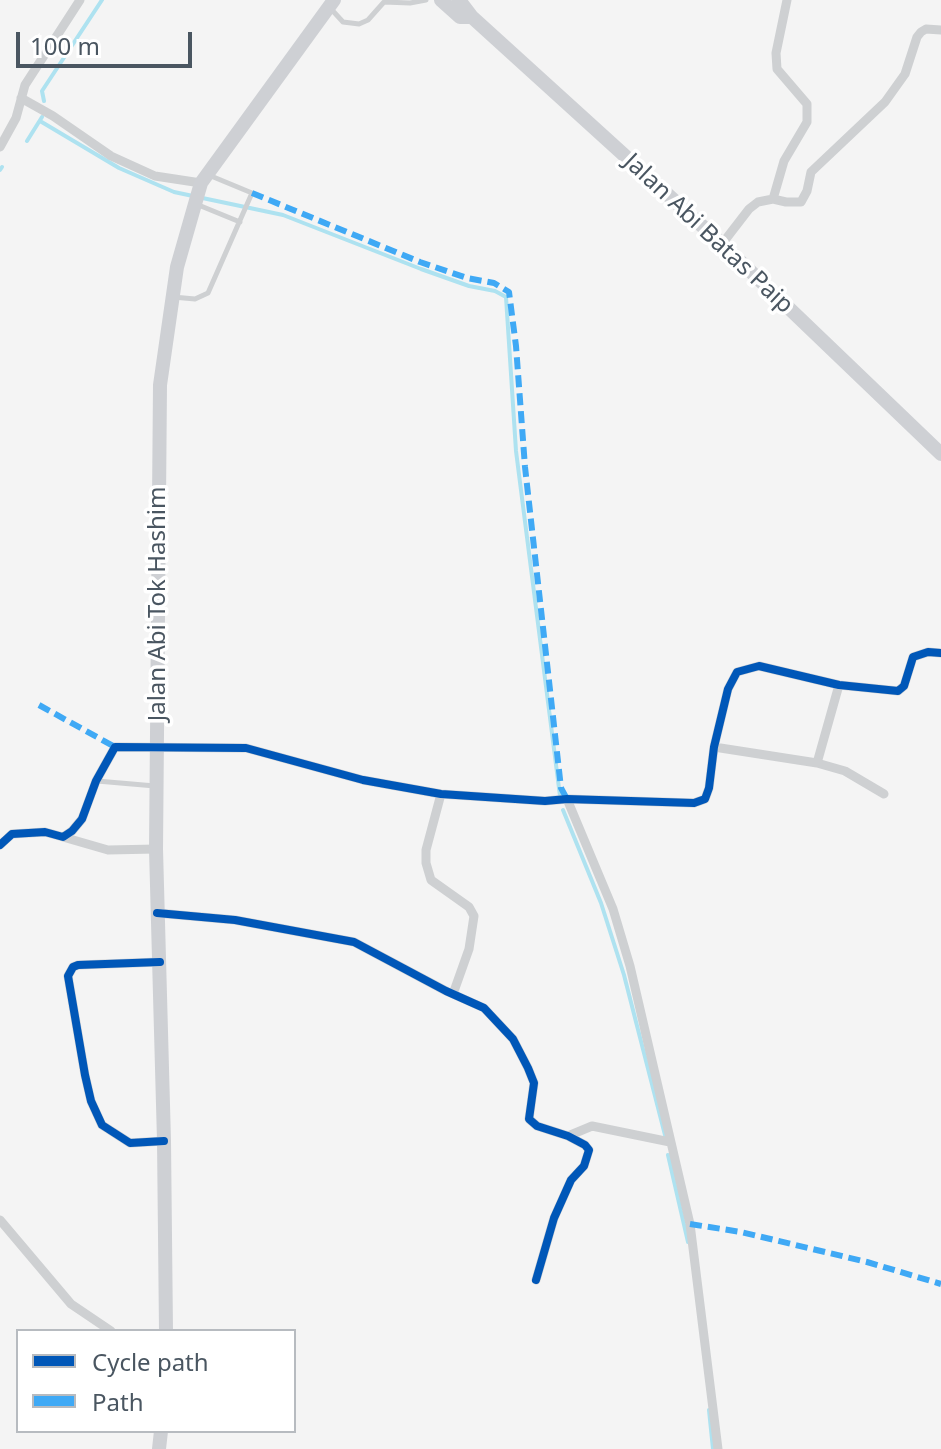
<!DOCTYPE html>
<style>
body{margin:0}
#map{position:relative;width:941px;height:1449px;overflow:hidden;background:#f4f4f4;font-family:"Noto Sans",sans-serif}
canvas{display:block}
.legend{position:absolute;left:16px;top:1329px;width:280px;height:104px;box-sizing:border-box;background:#fff;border:2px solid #b7bbc0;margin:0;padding:10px 14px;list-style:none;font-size:24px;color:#4a5661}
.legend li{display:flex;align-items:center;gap:16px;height:40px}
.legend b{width:40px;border:2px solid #b7bbc0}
.scale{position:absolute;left:16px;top:32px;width:176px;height:36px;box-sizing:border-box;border:4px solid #4a5661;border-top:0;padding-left:10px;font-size:24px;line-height:28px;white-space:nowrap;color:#4a5661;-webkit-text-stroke:6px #fff;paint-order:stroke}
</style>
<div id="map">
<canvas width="941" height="1449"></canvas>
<ul class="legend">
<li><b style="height:10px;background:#0057b8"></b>Cycle path</li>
<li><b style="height:10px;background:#3fa9f5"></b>Path</li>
</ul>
<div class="scale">100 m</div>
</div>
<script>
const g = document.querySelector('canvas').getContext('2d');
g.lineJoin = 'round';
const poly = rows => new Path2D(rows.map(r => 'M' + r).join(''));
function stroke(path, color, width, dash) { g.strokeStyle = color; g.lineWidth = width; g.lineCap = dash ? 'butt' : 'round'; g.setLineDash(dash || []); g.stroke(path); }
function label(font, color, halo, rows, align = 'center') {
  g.font = font + ' "Noto Sans",sans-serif'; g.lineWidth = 7; g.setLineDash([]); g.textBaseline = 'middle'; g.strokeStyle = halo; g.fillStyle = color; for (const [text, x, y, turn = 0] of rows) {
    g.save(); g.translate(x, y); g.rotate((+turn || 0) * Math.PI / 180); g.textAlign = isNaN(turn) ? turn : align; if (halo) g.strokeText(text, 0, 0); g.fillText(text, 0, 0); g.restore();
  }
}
stroke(poly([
 [44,101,42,91,102,0],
 [40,121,119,168,174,192,283,215,421,269,469,286,495,291,506,297,516,451,560,796],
 [27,141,42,117],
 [0,170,2,167],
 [563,810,601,903,624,975,665,1135],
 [668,1155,688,1242],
 [709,1410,713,1449]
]), '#aee2f0', 4);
stroke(poly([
 [332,10,343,22,359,24,368,20,384,2,410,3,426,0],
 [196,204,240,222],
 [173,297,195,299,208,293,252,193,211,176],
 [97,781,155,786]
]), '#ced0d2', 5);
stroke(poly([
 [21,98,53,116,111,156,155,176,201,183],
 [0,147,16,118,25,85,80,0],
 [773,199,786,202,801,202,807,191,811,172,885,102,905,74,917,37,921,32,926,29,941,30],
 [722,244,749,209,758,202,773,199,784,161,807,122,807,104,777,69,776,53,787,0],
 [714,747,817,763,845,771,884,794],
 [817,763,839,685],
 [441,794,426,850,426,863,431,880,469,907,474,916,469,949,453,994],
 [567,799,613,909,630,966,690,1224,718,1449],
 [63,837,108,850,156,849],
 [0,845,12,834,45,832,63,837,72,831,82,819,96,781,115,747,246,748,363,780,441,794,545,801,567,799,694,803,705,799,709,788,714,747,728,689,737,672,759,666,839,685,898,691,904,686,913,657,928,652,941,653],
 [157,913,235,920,354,942,446,991,484,1008,513,1039,528,1068,534,1083,529,1119,537,1126,568,1136,585,1145,589,1150,584,1166,571,1180,554,1218,536,1280],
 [160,962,78,965,73,967,68,976,85,1075,91,1101,102,1125,130,1143,164,1141],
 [568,1136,592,1126,670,1142],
 [0,1220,71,1304,111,1331]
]), '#ced0d2', 9);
stroke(poly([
 [441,0,460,17,472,17],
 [459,0,472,17,722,244,941,454],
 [166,1331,164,1141,156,849,160,385,177,267,201,183,334,0],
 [159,1449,161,1431]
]), '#ced0d4', 14);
stroke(poly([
 [252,193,420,262,467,278,494,283,509,292,516,346,525,467,561,788,567,799],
 [39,705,115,747],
 [690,1224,741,1232,867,1262,941,1284]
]), '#3fa9f5', 6, [12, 6]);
stroke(poly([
 [0,845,12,834,45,832,63,837,72,831,82,819,96,781,115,747,246,748,363,780,441,794,545,801,567,799,694,803,705,799,709,788,714,747,728,689,737,672,759,666,839,685,898,691,904,686,913,657,928,652,941,653],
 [157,913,235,920,354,942,446,991,484,1008,513,1039,528,1068,534,1083,529,1119,537,1126,568,1136,585,1145,589,1150,584,1166,571,1180,554,1218,536,1280],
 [160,962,78,965,73,967,68,976,85,1075,91,1101,102,1125,130,1143,164,1141]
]), '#0057b8', 8);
label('24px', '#4a5661', '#fff', [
 ["Jalan Abi Batas Paip",708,234,43],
 ["Jalan Abi Tok Hashim",158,604,-90]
]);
</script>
